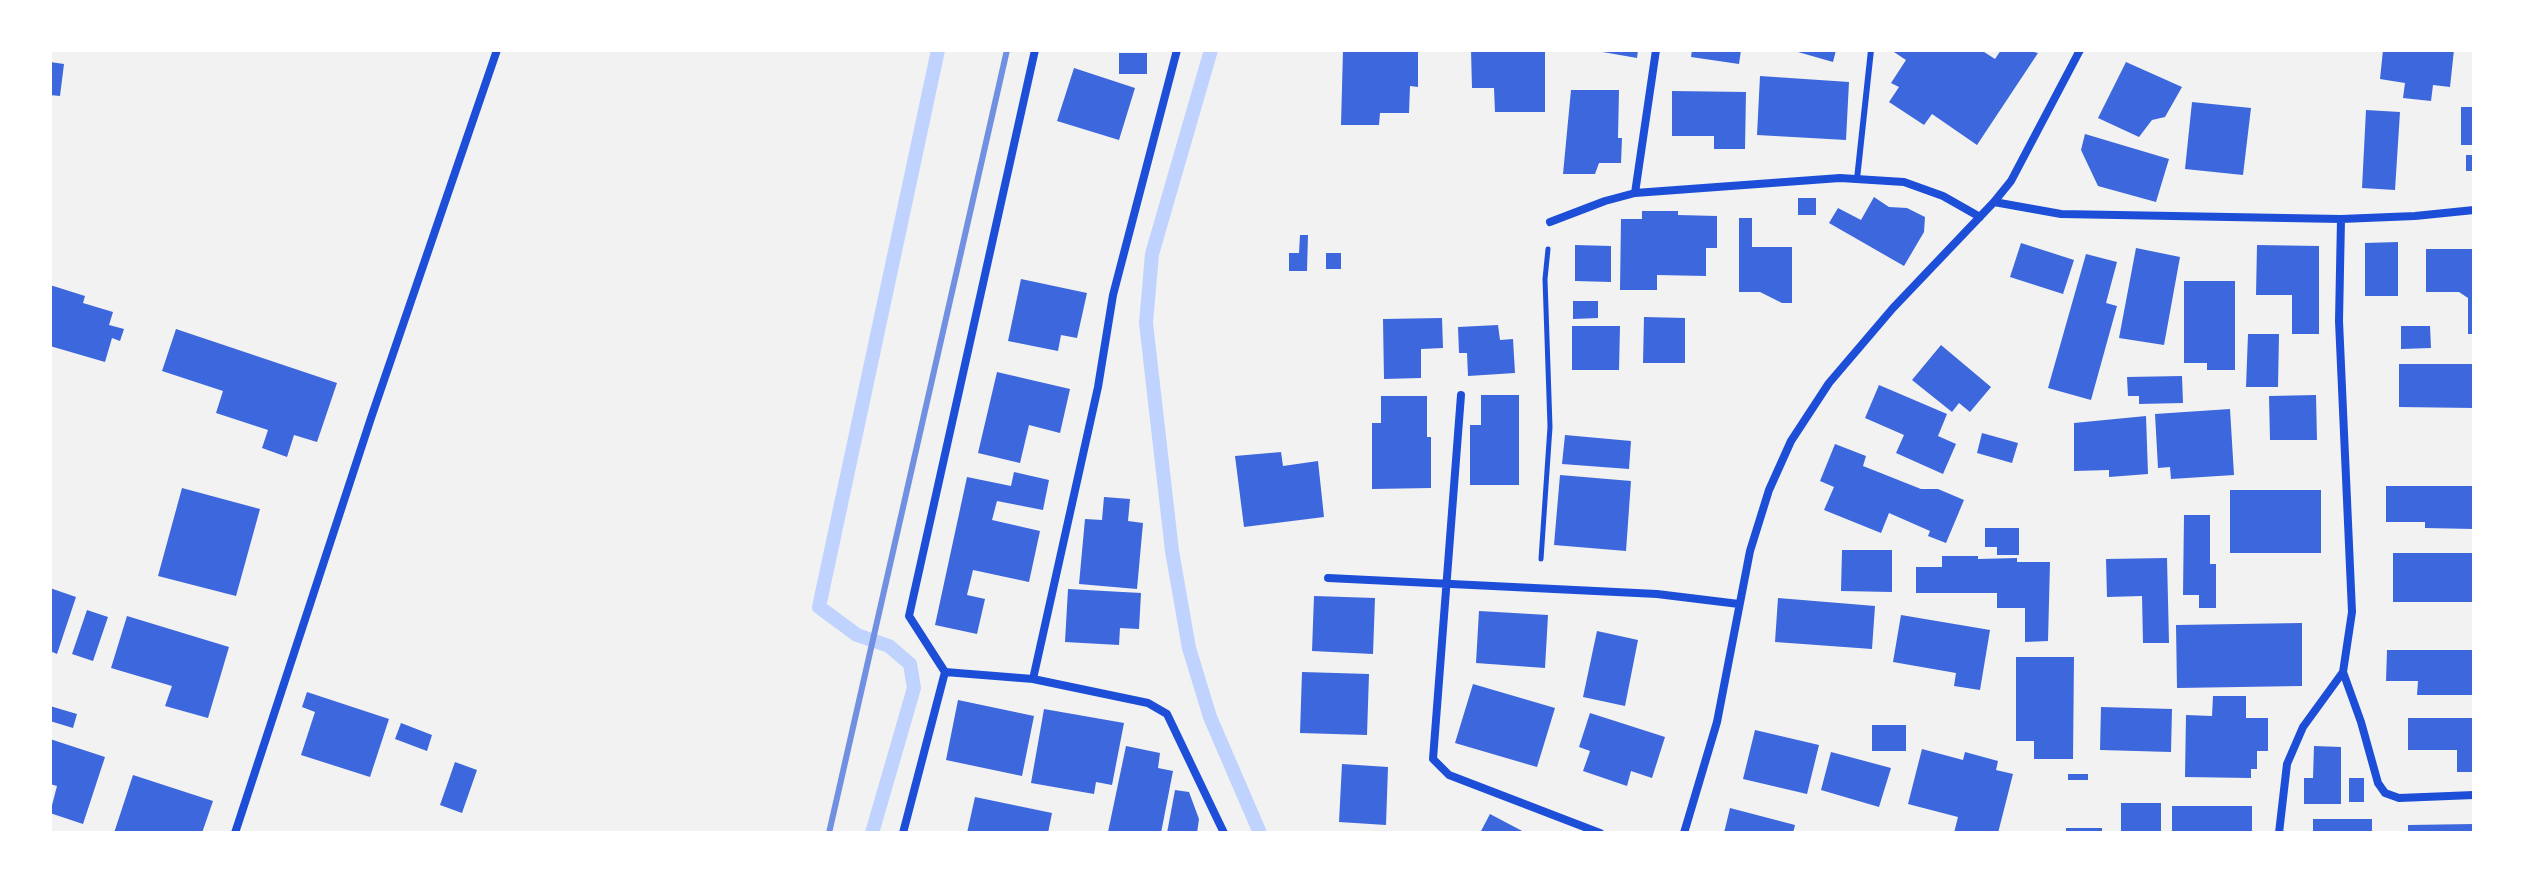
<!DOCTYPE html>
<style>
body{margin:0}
#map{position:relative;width:2524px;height:883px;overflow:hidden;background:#f2f2f2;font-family:Jost,sans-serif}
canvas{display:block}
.frame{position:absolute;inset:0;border:52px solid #fff;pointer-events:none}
</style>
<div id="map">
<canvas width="2524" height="883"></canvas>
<div class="frame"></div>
</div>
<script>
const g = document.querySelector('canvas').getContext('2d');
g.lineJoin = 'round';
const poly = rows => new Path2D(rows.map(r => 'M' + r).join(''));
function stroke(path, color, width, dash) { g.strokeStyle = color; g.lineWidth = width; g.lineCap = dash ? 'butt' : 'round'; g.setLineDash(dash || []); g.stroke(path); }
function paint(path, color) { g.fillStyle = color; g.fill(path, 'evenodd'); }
stroke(poly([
 [1211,50,1152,254,1146,323,1172,551,1189,648,1210,717,1260,833],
 [872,833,914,688,910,664,889,646,857,635,819,607,938,50]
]), '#bfd3fe', 14);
paint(poly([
 [1343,50,1418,50,1418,87,1410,86,1409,113,1380,113,1379,125,1341,125],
 [1471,50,1545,50,1545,112,1495,112,1494,88,1472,88],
 [1591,50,1638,50,1637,58],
 [1692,50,1741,50,1739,64,1691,57],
 [1791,50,1836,50,1833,62],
 [1891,50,1981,50,1995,59,2001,50,2026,50,2038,53,1977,145,1932,114,1924,125,1889,102,1899,87,1891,83,1906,60],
 [2383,50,2454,50,2450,87,2433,85,2431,101,2403,98,2405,83,2380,79],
 [1119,53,1147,53,1147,74,1119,74],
 [50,62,64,64,60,96,50,95],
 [2126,62,2182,87,2165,117,2152,120,2139,137,2098,118],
 [1074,68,1135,88,1119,140,1057,121],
 [1760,76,1849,82,1846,140,1757,135],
 [1571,90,1619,90,1618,138,1622,138,1621,163,1599,163,1595,174,1563,174],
 [1672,91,1746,92,1745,149,1714,149,1714,136,1672,136],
 [2192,102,2251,108,2243,175,2185,169],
 [2461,107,2474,107,2474,145,2461,145],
 [2366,110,2400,112,2395,190,2362,188],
 [2085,134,2169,159,2156,202,2098,186,2081,150],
 [2466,155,2474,155,2474,171,2466,171],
 [1874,197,1889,207,1907,208,1925,217,1924,232,1904,266,1829,223,1838,208,1861,220],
 [1798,198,1816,198,1816,215,1798,215],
 [1642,211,1678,211,1678,215,1717,216,1717,248,1706,248,1706,276,1657,275,1657,290,1620,290,1621,219,1642,219],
 [1739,218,1752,218,1752,247,1792,247,1792,303,1782,303,1760,292,1739,292],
 [1300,235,1308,235,1307,271,1289,271,1289,253,1299,253],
 [2398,242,2398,296,2365,296,2365,243],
 [2021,243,2074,260,2063,294,2010,277],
 [1575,245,1611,246,1611,282,1575,281],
 [2257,245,2319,246,2319,334,2292,334,2292,295,2256,295],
 [2136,248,2180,257,2164,345,2119,338],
 [2426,249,2474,249,2474,334,2468,334,2468,298,2459,292,2426,292],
 [1326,253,1341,253,1341,269,1326,269],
 [2086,254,2117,262,2106,303,2117,306,2091,400,2048,388],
 [1021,279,1087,293,1077,338,1061,335,1058,351,1008,341],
 [2184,281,2235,281,2235,370,2207,370,2207,363,2184,363],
 [50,285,85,296,83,303,113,312,109,325,124,329,120,341,112,338,105,362,50,346],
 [1573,301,1598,301,1598,318,1573,319],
 [1644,317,1685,318,1685,363,1643,363],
 [1442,318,1443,348,1421,349,1421,378,1384,379,1383,319],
 [1498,325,1500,340,1513,339,1515,373,1468,376,1467,353,1459,353,1458,327],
 [1572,326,1620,326,1619,370,1572,370],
 [2401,326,2430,326,2431,348,2401,349],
 [176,329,337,383,317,442,294,435,287,457,262,448,268,430,216,413,223,391,162,371],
 [2248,334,2279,334,2278,387,2246,387],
 [1941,345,1991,387,1970,412,1959,403,1952,412,1912,380],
 [2399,364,2474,364,2474,408,2399,407],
 [997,372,1070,389,1060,433,1029,425,1020,463,978,453],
 [2182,376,2183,403,2139,404,2139,396,2128,396,2127,377],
 [1879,385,1947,414,1938,436,1956,444,1943,474,1896,453,1904,435,1865,418],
 [1481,395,1519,395,1519,485,1470,485,1470,425,1481,425],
 [2316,395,2317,440,2270,440,2269,396],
 [1381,396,1427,396,1427,437,1431,437,1431,488,1372,489,1372,423,1381,423],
 [2230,409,2234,475,2171,479,2170,467,2158,468,2155,414],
 [2146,416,2148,474,2109,477,2109,470,2074,471,2074,423],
 [1982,433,2018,443,2012,463,1977,453],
 [1565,435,1631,441,1629,469,1562,464],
 [1835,444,1866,456,1863,466,1921,489,1938,489,1964,500,1946,543,1928,536,1930,531,1889,513,1881,533,1824,510,1834,487,1820,481],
 [1281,452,1283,466,1318,461,1324,517,1244,527,1235,456],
 [1014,472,1049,480,1043,510,997,501,992,520,1040,531,1029,582,973,570,967,595,985,599,977,634,935,625,967,477,1011,486],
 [1560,475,1631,481,1626,551,1554,545],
 [2386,486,2474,486,2474,529,2425,528,2425,522,2386,522],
 [182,488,260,509,236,596,158,576],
 [2230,490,2321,490,2321,553,2230,553],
 [1104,497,1130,499,1128,521,1143,523,1137,589,1079,584,1085,519,1102,520],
 [2184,515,2210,515,2210,564,2216,564,2216,608,2199,608,2199,595,2183,595],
 [1985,528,2019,528,2019,555,1997,555,1997,547,1985,547],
 [1842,550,1892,550,1892,592,1841,591],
 [2393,553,2474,553,2474,602,2393,602],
 [1942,556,1978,556,1978,559,2017,558,2017,562,2050,562,2048,641,2025,642,2025,608,1997,608,1997,593,1916,593,1916,567,1942,567],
 [2167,558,2169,643,2143,643,2142,596,2107,597,2106,559],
 [50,588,76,597,57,654,50,651],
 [1068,589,1141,593,1139,629,1120,628,1119,645,1065,642],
 [1314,596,1375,598,1373,654,1312,651],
 [1778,598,1875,606,1872,649,1775,642],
 [87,610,108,617,93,661,72,654],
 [1479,611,1548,615,1545,668,1476,663],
 [1901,615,1990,630,1980,690,1954,686,1956,673,1893,662],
 [127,616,229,647,208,718,165,706,172,686,111,668],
 [2302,623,2302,686,2177,688,2176,625],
 [1597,631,1638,640,1625,706,1583,697],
 [2387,650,2474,650,2474,695,2417,695,2418,681,2386,681],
 [2016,657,2074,657,2073,759,2034,759,2034,741,2016,741],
 [1302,672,1369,674,1367,735,1300,733],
 [1473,684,1555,708,1537,767,1455,743],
 [307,692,389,719,370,777,301,755,315,712,302,707],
 [2213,696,2246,696,2246,718,2268,718,2268,751,2257,751,2257,769,2251,769,2251,778,2185,777,2186,715,2212,716],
 [958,700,1034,716,1022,776,946,760],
 [50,706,77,714,73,728,50,721],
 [2101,707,2172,709,2171,752,2100,750],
 [1044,709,1124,723,1112,785,1096,782,1094,794,1031,783],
 [1590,713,1665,737,1652,778,1631,771,1627,786,1583,771,1590,751,1579,747],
 [2408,718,2474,718,2474,772,2457,772,2457,750,2408,750],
 [401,723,432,735,427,751,395,739],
 [1872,725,1906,725,1906,751,1872,751],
 [1755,730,1819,745,1807,794,1743,779],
 [50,739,105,757,83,824,50,813,57,786,50,784],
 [1126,746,1160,753,1158,768,1173,771,1161,833,1108,832],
 [2314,746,2341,747,2341,804,2304,804,2304,778,2313,778],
 [1922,749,1963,760,1965,752,1998,761,1996,770,2013,774,1998,833,1954,833,1958,817,1908,804],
 [1831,752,1891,768,1879,807,1821,790],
 [455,762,477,770,462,813,440,805],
 [1342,764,1388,767,1386,825,1339,822],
 [2068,774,2088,774,2088,780,2068,780],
 [133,775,213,801,202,833,114,833],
 [2349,778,2364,778,2364,802,2349,802],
 [1175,790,1189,792,1199,819,1197,833,1167,833],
 [975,797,1052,813,1048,833,967,833],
 [2121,803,2161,803,2161,833,2121,833],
 [2172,806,2252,806,2252,833,2172,833],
 [1730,808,1795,825,1793,833,1724,833],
 [1490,814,1526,833,1480,833],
 [2313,819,2372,819,2372,833,2313,833],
 [2474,824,2474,833,2408,833,2408,825],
 [2066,828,2102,828,2102,833,2066,833]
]), '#3d67dc');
stroke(poly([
 [1541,559,1550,427,1545,279,1548,249]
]), '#1d4ed8', 5);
stroke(poly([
 [1857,179,1871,50]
]), '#1d4ed8', 6);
stroke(poly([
 [1656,50,1635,193,1840,178,1904,182,1943,196,1980,217],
 [1994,202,2061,214,2341,219,2415,216,2474,210],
 [1550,222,1605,201,1635,193],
 [1461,395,1433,759,1449,775,1600,833],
 [1328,578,1657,594,1739,604],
 [945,672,1033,679,1148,703,1167,714,1224,833],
 [2343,672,2361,722,2378,783,2385,793,2399,798,2474,795],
 [1033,679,1098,387,1113,295,1177,50],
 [235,833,371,418,497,50],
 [903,833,945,672,909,616,1035,50],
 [1684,833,1717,722,1750,551,1769,490,1791,441,1829,383,1893,308,1994,202,2011,181,2080,50],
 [2279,833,2287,764,2303,727,2343,672,2352,612,2339,321,2341,219]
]), '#1d4ed8', 8);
stroke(poly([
 [829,833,1007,50]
]), '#7290e2', 6);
</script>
